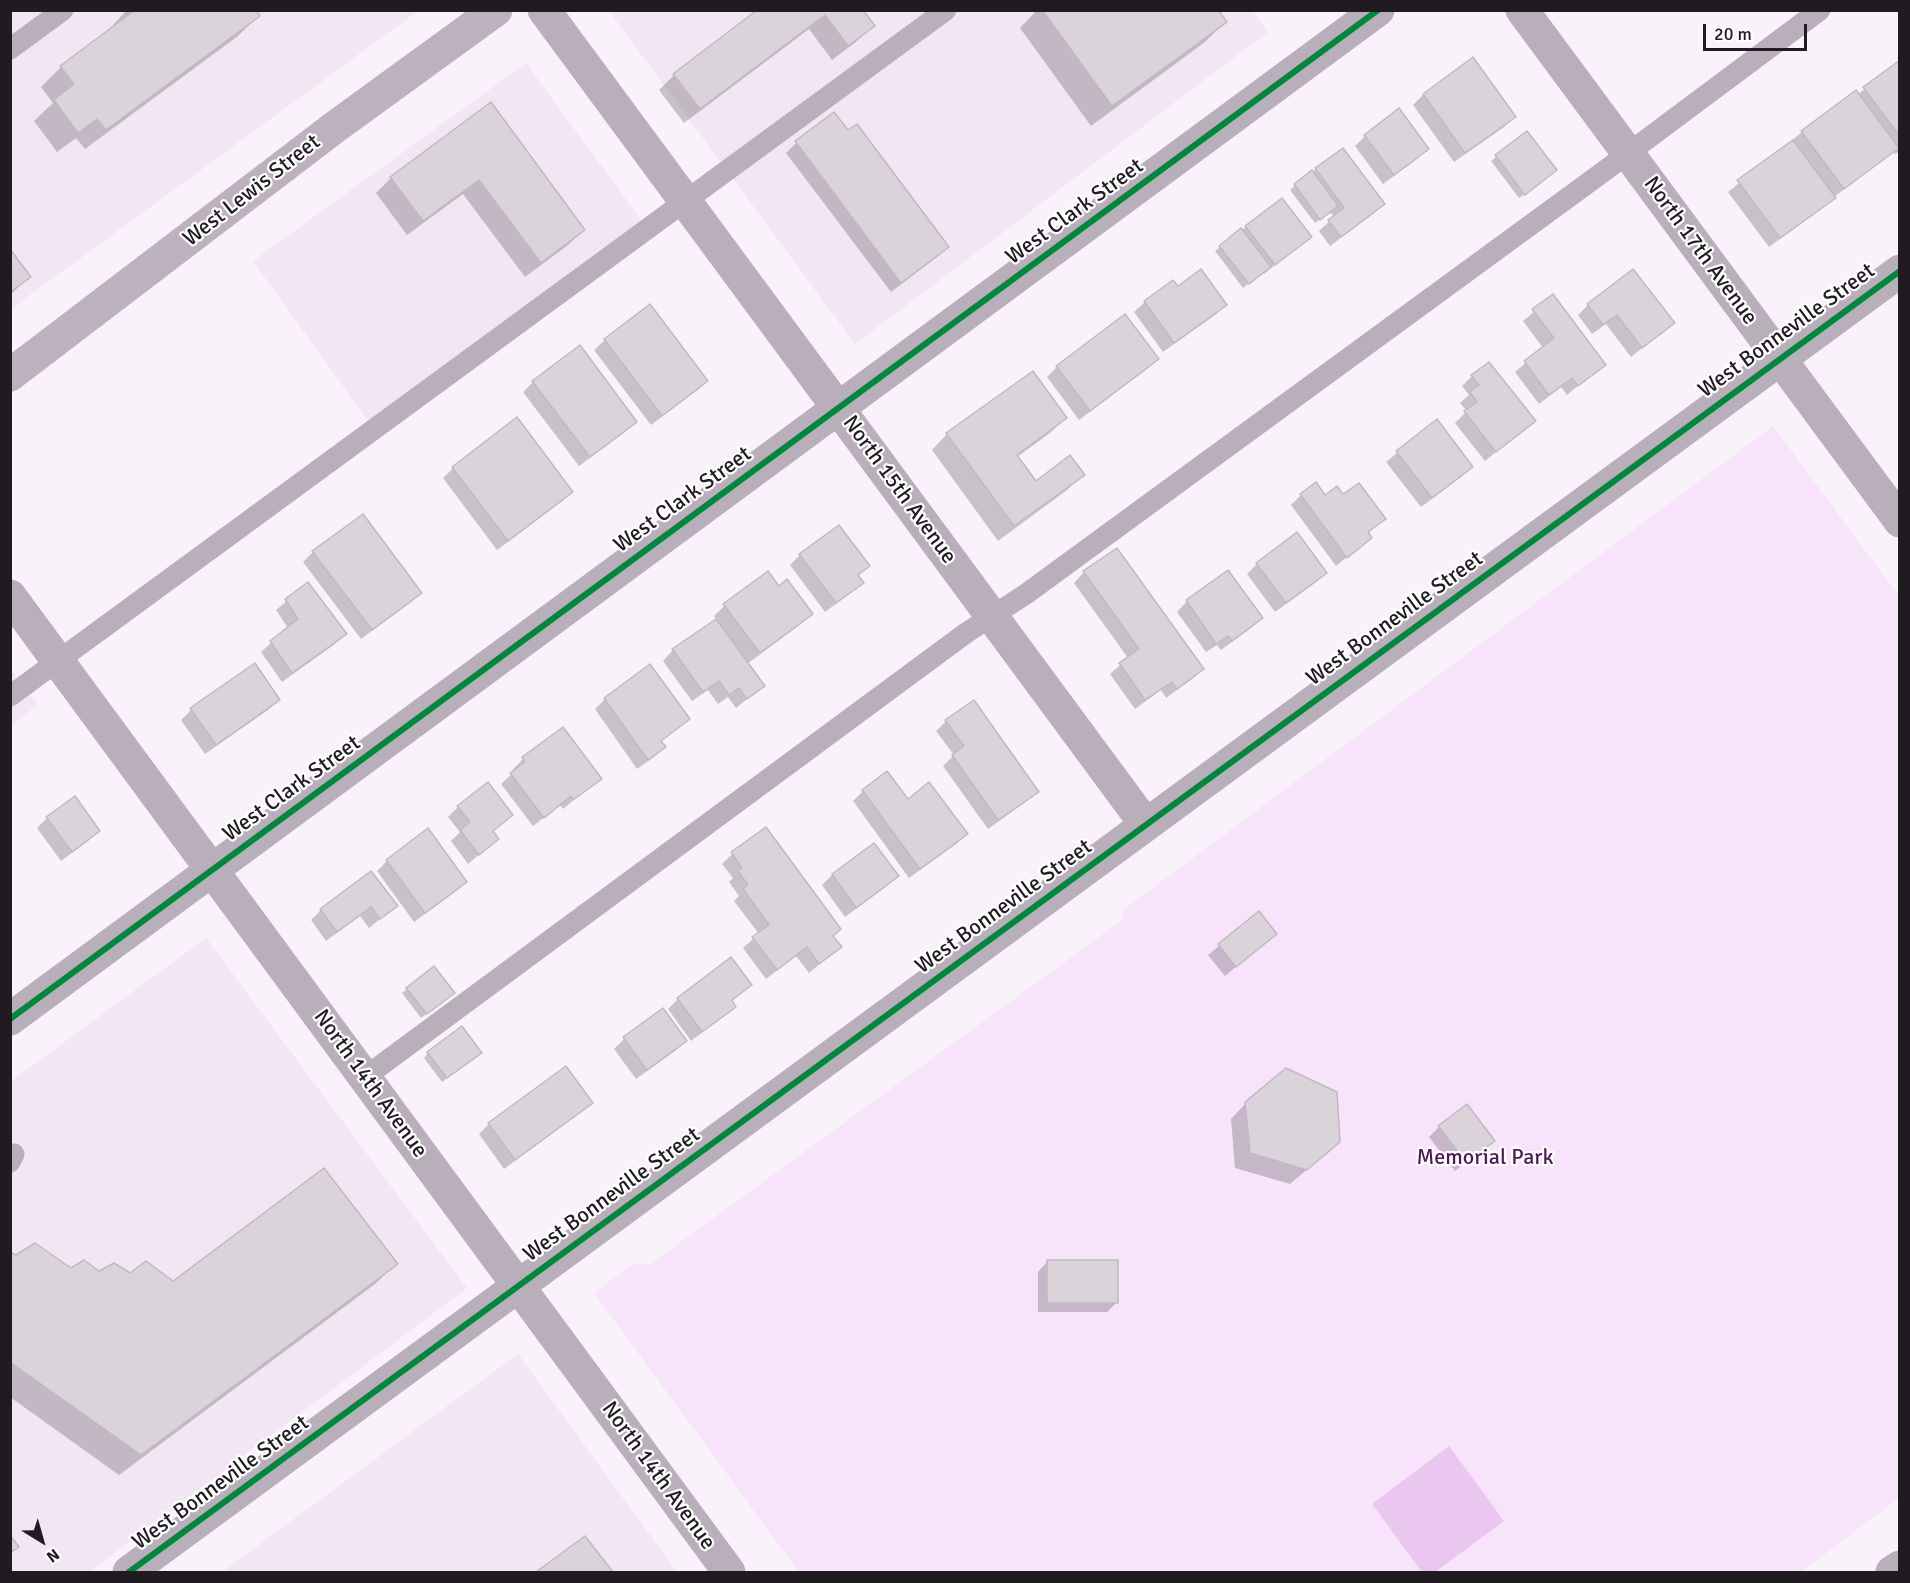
<!DOCTYPE html>
<style>
body{margin:0}
#map{position:relative;width:1910px;height:1583px;overflow:hidden;background:#f9f2fa;font-family:Signika,sans-serif}
canvas{display:block}
.frame{position:absolute;inset:0;border:12px solid #1f1b20;pointer-events:none}
.north{position:absolute;left:12px;top:1511px;width:60px;height:60px;-webkit-text-stroke:4px #fff;paint-order:stroke;rotate:143deg;font-size:16px;font-weight:700;line-height:24px;text-align:center;color:#1f1b20}
.north::after{content:'';display:block;margin:auto;width:21px;height:27px;background:#1f1b20;clip-path:polygon(50% 0,100% 100%,50% 72%,0 100%)}
.scale{position:absolute;left:1703px;top:24px;width:104px;height:27px;box-sizing:border-box;border:3px solid #1f1b20;border-top:0;padding-left:8px;font-size:18px;line-height:21px;white-space:nowrap;color:#1f1b20;-webkit-text-stroke:4px #fff;paint-order:stroke}
</style>
<div id="map">
<canvas width="1910" height="1583"></canvas>
<div class="frame"></div>
<div class="north">N</div>
<div class="scale">20 m</div>
</div>
<script>
const g = document.querySelector('canvas').getContext('2d');
g.lineJoin = 'round';
function paint(path, color) { g.fillStyle = color; g.fill(path, 'evenodd'); }
const poly = rows => new Path2D(rows.map(r => 'M' + r).join(''));
function stroke(path, color, width, dash) { g.strokeStyle = color; g.lineWidth = width; g.lineCap = dash ? 'butt' : 'round'; g.setLineDash(dash || []); g.stroke(path); }
function label(font, color, halo, rows, align = 'center') {
  g.font = font + ' Signika,sans-serif'; g.lineWidth = 4.5; g.setLineDash([]); g.textBaseline = 'middle'; g.strokeStyle = halo; g.fillStyle = color; for (const [text, x, y, turn = 0] of rows) {
    g.save(); g.translate(x, y); g.rotate((+turn || 0) * Math.PI / 180); g.textAlign = isNaN(turn) ? turn : align; if (halo) g.strokeText(text, 0, 0); g.fillText(text, 0, 0); g.restore();
  }
}
paint(poly([
 [1252,10,1268,32,855,344,609,11],
 [11,11,418,11,11,309],
 [526,63,641,220,368,421,253,261],
 [10,668,38,705,11,725,10,725],
 [206,938,467,1288,89,1572,11,1572,10,1082],
 [518,1354,677,1572,222,1572]
]), '#f2e6f4');
paint(poly([
 [1773,426,1899,596,1899,1498,1801,1572,799,1572,594,1293,634,1263,649,1265,1121,921,1123,910]
]), '#f7e4fa');
paint(poly([
 [1449,1446,1504,1521,1435,1572,1422,1572,1372,1504]
]), '#e9c7ef');
paint(poly([
 [127,10,254,10,258,16,238,36,85,149,76,138,57,152,34,121,53,103,41,87,61,67,114,27,113,25],
 [760,10,861,10,873,26,857,41,832,60,809,29,684,123,659,90,674,75],
 [1037,10,1217,10,1225,22,1205,42,1091,126,1020,28],
 [1473,60,1514,116,1504,127,1454,162,1413,105,1423,95],
 [1900,62,1900,151,1895,154,1893,152,1834,197,1824,207,1769,247,1728,192,1802,132,1858,94],
 [490,105,583,230,568,245,525,277,463,194,407,235,376,193,391,178],
 [834,114,947,247,937,257,891,292,786,153,796,143],
 [1527,133,1551,175,1519,198,1491,161],
 [1365,136,1427,149,1417,159,1383,184,1355,146],
 [1316,169,1383,204,1373,214,1330,246,1319,231,1334,217,1330,212,1315,223,1290,190],
 [1246,227,1310,236,1264,274,1263,272,1243,288,1215,251],
 [10,252,29,277,10,295],
 [1173,282,1177,288,1225,305,1215,315,1163,352,1134,312,1145,302],
 [1553,296,1604,364,1567,395,1561,387,1539,404,1515,372,1543,348,1523,321],
 [1588,305,1673,323,1631,357,1606,324,1592,334,1578,315],
 [650,306,706,381,696,391,651,425,594,350,605,340],
 [1125,316,1157,359,1147,369,1079,420,1047,377,1057,367],
 [1472,376,1534,421,1485,461,1455,423,1467,411,1460,403,1469,395,1462,386],
 [533,382,635,422,625,432,579,466,523,392],
 [1065,418,1050,433,1017,457,1035,483,1083,474,1067,490,998,541,932,450,947,434],
 [1436,421,1471,467,1461,477,1421,507,1386,462],
 [453,468,572,492,561,502,497,550,443,478],
 [1301,495,1343,497,1384,519,1367,534,1370,538,1336,566,1291,505],
 [1116,550,1202,669,1192,679,1166,698,1161,690,1135,709,1110,674,1128,658,1074,583,1084,572],
 [313,552,420,593,410,603,361,639,303,562],
 [800,555,868,566,857,576,862,582,852,592,825,612,790,565],
 [1257,564,1325,573,1315,583,1275,612,1247,574],
 [1228,572,1261,618,1251,628,1221,650,1217,645,1206,652,1177,612,1187,601],
 [307,584,345,634,335,644,282,682,261,652,288,628,276,610],
 [778,588,811,614,801,624,747,664,763,686,736,708,728,697,718,704,708,690,692,701,663,661,673,650,717,620,714,616,724,606],
 [650,667,688,719,660,742,664,747,654,757,637,769,595,709,605,699],
 [278,700,268,710,205,754,181,720,191,710],
 [946,721,1037,791,1027,801,988,829,943,766,954,755,936,731],
 [523,759,600,778,563,809,560,805,533,826,501,784,515,771,513,769],
 [887,773,907,801,966,834,956,844,909,878,853,801,863,791],
 [458,807,511,815,492,832,497,839,468,864,451,841,460,832,448,817],
 [47,818,98,831,88,841,61,861,37,828],
 [765,829,840,947,809,973,796,956,766,979,743,948,759,934,734,901,739,896,729,882,733,878,722,864,732,854],
 [874,845,897,876,887,886,845,917,822,885,832,875],
 [387,861,465,882,455,892,414,922,377,871],
 [371,873,396,906,369,928,360,916,326,941,311,920,321,910],
 [1259,913,1275,934,1225,976,1208,955],
 [731,960,750,985,731,1002,734,1006,724,1016,691,1041,668,1009,678,999],
 [407,989,449,997,421,1018,402,993],
 [663,1010,685,1041,675,1051,636,1079,614,1049,624,1039],
 [428,1053,475,1057,442,1082,424,1058],
 [591,1102,581,1112,504,1169,479,1134,489,1124],
 [1246,1103,1339,1142,1290,1184,1235,1168,1231,1119],
 [1439,1127,1493,1140,1455,1171,1429,1137],
 [10,1254,71,1270,130,1275,173,1283,396,1264,375,1284,119,1475,10,1397],
 [1048,1261,1117,1302,1107,1312,1038,1312,1038,1272],
 [585,1538,611,1572,539,1572]
]), '#0003');
const building = poly([
 [135,10,256,10,260,16,106,130,97,119,78,133,54,100,74,84,60,66,135,10],
 [757,10,863,10,875,26,848,46,825,15,700,109,673,74,757,10],
 [1042,10,1218,10,1227,22,1112,106,1042,10],
 [1473,57,1516,117,1465,153,1423,94,1473,57],
 [1900,60,1900,137,1863,87,1900,60],
 [1856,90,1899,148,1844,189,1801,131,1856,90],
 [491,102,585,230,541,263,479,180,423,221,390,177,491,102],
 [1399,108,1429,149,1394,175,1364,135,1399,108],
 [834,112,848,130,857,124,949,247,901,283,795,141,834,112],
 [1527,131,1557,170,1525,195,1495,155,1527,131],
 [1793,140,1836,198,1780,238,1737,180,1793,140],
 [1343,148,1385,204,1341,237,1328,220,1344,208,1315,168,1343,148],
 [1312,170,1338,206,1320,220,1294,184,1312,170],
 [1282,198,1312,237,1275,265,1245,226,1282,198],
 [1241,228,1271,267,1249,284,1219,246,1241,228],
 [10,249,31,277,10,292,10,249],
 [1201,269,1227,305,1174,343,1144,301,1173,280,1178,286,1201,269],
 [1633,269,1675,323,1642,348,1617,315,1603,325,1587,304,1633,269],
 [1553,294,1606,365,1578,386,1572,378,1549,395,1524,361,1554,338,1532,309,1553,294],
 [650,304,708,381,662,416,604,339,650,304],
 [1125,314,1159,359,1090,411,1056,366,1125,314],
 [580,345,637,422,590,457,532,381,580,345],
 [1489,362,1536,421,1496,452,1464,411,1477,402,1470,392,1479,385,1471,375,1489,362],
 [1033,371,1067,418,1017,455,1036,481,1070,455,1085,475,1014,526,946,433,1033,371],
 [517,417,573,492,508,541,452,467,517,417],
 [1437,419,1473,467,1432,498,1396,451,1437,419],
 [1316,482,1325,495,1337,486,1343,494,1359,483,1386,519,1368,532,1372,538,1347,558,1300,494,1316,482],
 [363,514,422,593,372,630,312,551,363,514],
 [839,525,870,566,858,575,864,583,836,603,799,554,839,525],
 [1297,532,1327,573,1286,603,1256,563,1297,532],
 [1117,548,1204,669,1177,689,1172,682,1145,700,1119,663,1139,649,1083,571,1117,548],
 [1228,570,1263,618,1232,641,1228,636,1216,644,1186,600,1228,570],
 [768,571,779,586,787,579,813,614,760,653,723,604,768,571],
 [308,582,347,634,292,673,270,641,298,619,285,599,308,582],
 [716,619,765,686,747,699,739,688,729,695,719,681,703,692,672,649,716,619],
 [255,663,280,700,216,745,190,708,255,663],
 [650,664,690,719,661,741,666,747,648,760,604,698,650,664],
 [974,700,1039,792,998,820,952,755,964,746,945,720,974,700],
 [563,727,602,779,573,800,571,796,544,818,510,773,525,762,522,757,563,727],
 [887,771,908,799,929,782,968,834,920,869,862,790,887,771],
 [488,782,513,815,493,831,499,839,479,855,460,830,470,822,457,806,488,782],
 [75,796,100,831,72,852,46,817,75,796],
 [766,827,841,929,833,936,842,947,819,964,807,947,777,970,752,937,769,925,743,889,748,885,738,871,742,868,731,852,766,827],
 [428,828,467,882,425,913,386,860,428,828],
 [874,843,899,876,856,908,832,874,874,843],
 [371,871,398,906,380,919,371,907,337,932,320,909,371,871],
 [1259,911,1277,934,1236,967,1218,944,1259,911],
 [731,957,752,985,732,1000,736,1007,702,1032,677,998,731,957],
 [434,966,455,993,427,1014,406,988,434,966],
 [663,1008,687,1041,647,1070,623,1037,663,1008],
 [462,1026,482,1053,447,1078,427,1052,462,1026],
 [566,1066,593,1103,515,1160,488,1123,566,1066],
 [1286,1068,1337,1092,1340,1142,1307,1170,1250,1153,1245,1102,1286,1068],
 [1467,1104,1495,1141,1466,1162,1438,1126,1467,1104],
 [324,1168,398,1264,141,1455,10,1362,10,1252,16,1255,35,1243,71,1268,84,1260,99,1271,114,1263,130,1273,146,1261,173,1281,324,1168],
 [1047,1260,1118,1260,1118,1303,1047,1303,1047,1260],
 [10,1535,19,1547,10,1553,10,1535],
 [585,1536,613,1572,536,1572,585,1536]
]);
paint(building, '#dad4da');
stroke(building, '#bfbac0', 1.5);
stroke(poly([
 [10,49,63,10],
 [10,696,946,10],
 [365,1077,966,633,1026,594,1603,172,1820,10],
 [10,1162,14,1154]
]), '#b9afbb', 21);
stroke(poly([
 [544,10,1146,825],
 [1522,10,1900,521],
 [129,1572,1900,271],
 [1892,1572,1900,1567]
]), '#b9afbb', 33);
stroke(poly([
 [10,596,729,1572],
 [10,1019,1378,10]
]), '#b9afbb', 33);
stroke(poly([
 [10,375,335,127,496,10]
]), '#bdb1be', 33);
stroke(poly([
 [10,1019,1378,10],
 [129,1572,1900,271]
]), '#00873e', 6);
label('22px', '#1f1b20', '#fff', [
 ["West Lewis Street",252,191,-38],
 ["West Clark Street",1075,212,-36],
 ["North 17th Avenue",1700,251,54],
 ["West Bonneville Street",1787,331,-36],
 ["North 15th Avenue",899,490,54],
 ["West Clark Street",683,500,-36],
 ["West Bonneville Street",1395,619,-36],
 ["West Clark Street",292,789,-36],
 ["West Bonneville Street",1004,907,-36],
 ["North 14th Avenue",370,1084,54],
 ["West Bonneville Street",612,1195,-36],
 ["North 14th Avenue",658,1476,54],
 ["West Bonneville Street",221,1483,-36]
]);
label('22px', '#4e1858', '#fff', [
 ["Memorial Park",1485,1158]
]);
</script>
